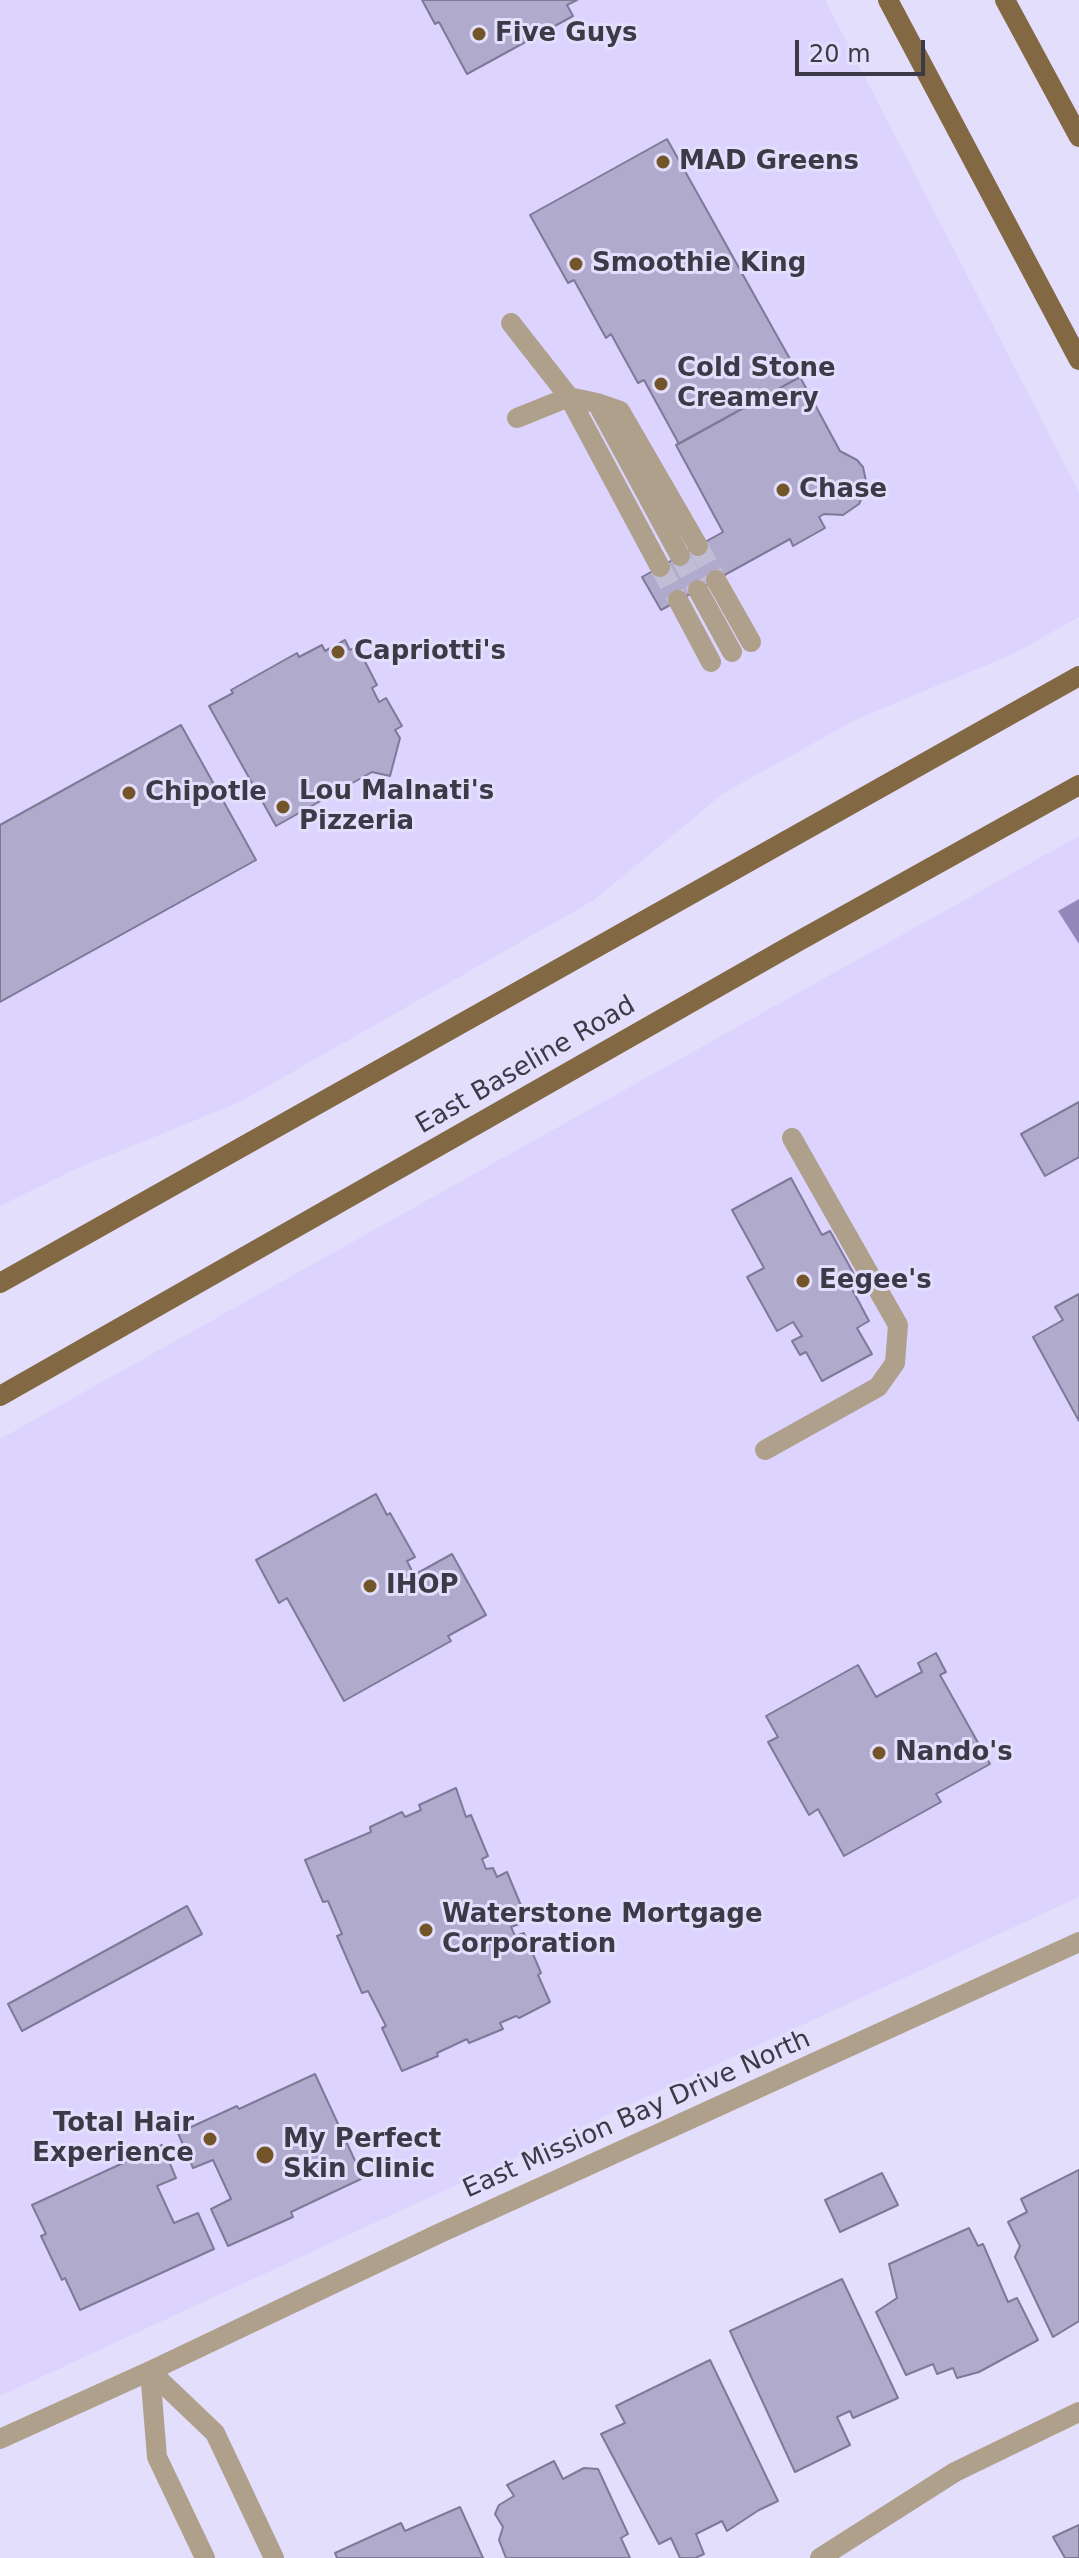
<!DOCTYPE html>
<style>
body{margin:0}
#map{position:relative;width:1079px;height:2558px;overflow:hidden;background:#e3defb;font-family:"DejaVu Sans",sans-serif}
canvas{display:block}
.scale{position:absolute;left:795px;top:40px;width:130px;height:36px;box-sizing:border-box;border:4px solid #3d3a48;border-top:0;padding-left:10px;font-size:24px;line-height:28px;white-space:nowrap;color:#3d3a48;-webkit-text-stroke:6px #e3defb;paint-order:stroke}
</style>
<div id="map">
<canvas width="1079" height="2558"></canvas>
<div class="scale">20 m</div>
</div>
<script>
const g = document.querySelector('canvas').getContext('2d');
g.lineJoin = 'round';
function paint(path, color) { g.fillStyle = color; g.fill(path, 'evenodd'); }
const poly = rows => new Path2D(rows.map(r => 'M' + r).join(''));
function stroke(path, color, width, dash) { g.strokeStyle = color; g.lineWidth = width; g.lineCap = dash ? 'butt' : 'round'; g.setLineDash(dash || []); g.stroke(path); }
function label(font, color, halo, rows, align = 'center') {
  g.font = font + ' "DejaVu Sans",sans-serif'; g.lineWidth = 6; g.setLineDash([]); g.textBaseline = 'middle'; g.strokeStyle = halo; g.fillStyle = color; for (const [text, x, y, turn = 0] of rows) {
    g.save(); g.translate(x, y); g.rotate((+turn || 0) * Math.PI / 180); g.textAlign = isNaN(turn) ? turn : align; if (halo) g.strokeText(text, 0, 0); g.fillText(text, 0, 0); g.restore();
  }
}
paint(poly([
 [0,0,825,0,1079,492,1079,617,1013,654,857,719,724,793,594,900,240,1102,73,1170,0,1206],
 [1079,836,1079,1897,0,2396,0,1439]
]), '#dcd4fe');
paint(poly([
 [1079,899,1079,944,1058,911]
]), '#9288b9');
const building = poly([
 [422,0,577,0,567,5,573,16,467,74,439,22,435,24,422,0],
 [667,139,800,377,679,444,644,380,638,383,611,334,606,338,574,280,568,283,530,215,667,139],
 [800,377,840,451,857,460,863,467,867,486,859,504,843,515,824,514,819,517,825,528,793,546,790,539,661,610,642,577,723,532,676,445,800,377],
 [345,640,350,650,357,646,377,685,372,688,379,702,386,698,402,726,395,730,400,738,390,776,372,772,276,826,209,706,233,693,231,690,297,653,299,657,322,645,325,651,345,640],
 [181,725,256,860,0,1002,0,825,181,725],
 [1079,1102,1079,1157,1045,1176,1021,1134,1079,1102],
 [791,1178,822,1235,830,1231,860,1285,852,1289,869,1321,857,1328,872,1354,822,1381,806,1352,800,1355,792,1341,802,1336,793,1322,777,1331,747,1277,764,1268,732,1210,791,1178],
 [1079,1294,1079,1421,1033,1337,1063,1320,1055,1307,1079,1294],
 [376,1494,387,1515,390,1513,415,1557,407,1561,414,1575,452,1554,486,1615,448,1636,451,1641,344,1701,287,1598,279,1603,256,1560,376,1494],
 [936,1653,946,1672,940,1675,990,1764,936,1794,941,1802,844,1856,818,1809,809,1815,768,1742,778,1737,766,1716,858,1665,876,1697,922,1672,918,1663,936,1653],
 [456,1788,466,1817,471,1815,488,1856,482,1859,486,1869,493,1868,497,1877,507,1872,525,1915,517,1920,519,1924,511,1927,515,1936,524,1933,541,1973,538,1975,550,2002,519,2018,516,2016,500,2023,503,2029,469,2043,467,2039,437,2053,438,2056,402,2071,382,2028,386,2026,368,1991,362,1993,337,1936,342,1934,328,1901,323,1902,305,1860,371,1832,370,1827,402,1812,405,1817,421,1810,419,1805,456,1788],
 [187,1906,202,1934,22,2031,8,2004,187,1906],
 [315,2074,363,2178,291,2212,293,2217,228,2246,211,2209,231,2199,213,2160,193,2168,178,2133,237,2106,239,2109,315,2074],
 [162,2145,176,2178,157,2186,174,2223,198,2213,214,2249,80,2310,65,2278,62,2280,41,2236,46,2234,32,2205,162,2145],
 [1079,2170,1079,2321,1053,2337,1015,2257,1020,2246,1008,2222,1027,2212,1021,2199,1079,2170],
 [882,2173,898,2205,840,2232,825,2200,882,2173],
 [969,2228,978,2246,983,2244,1008,2302,1017,2298,1038,2340,979,2372,957,2378,953,2368,937,2374,933,2364,906,2375,876,2312,897,2298,889,2264,969,2228],
 [842,2279,898,2398,853,2418,850,2411,837,2417,850,2445,795,2472,730,2331,842,2279],
 [710,2360,778,2501,759,2510,727,2531,722,2521,696,2534,704,2554,695,2558,680,2558,671,2538,659,2544,601,2434,625,2423,616,2406,710,2360],
 [554,2461,563,2479,584,2468,598,2469,628,2534,621,2538,630,2558,506,2558,499,2540,503,2527,495,2514,499,2505,514,2496,507,2485,554,2461],
 [460,2507,483,2558,337,2558,335,2553,401,2523,405,2531,460,2507],
 [1079,2525,1079,2558,1065,2558,1053,2537,1079,2525]
]);
paint(building, '#b0aacc');
stroke(building, '#7f7998', 2);
stroke(poly([
 [698,546,716,580],
 [680,556,698,590],
 [660,567,678,600]
]), '#c2bdd7', 20, [20, 10]);
stroke(poly([
 [511,323,569,397,660,567],
 [597,403,680,556],
 [517,418,569,397,597,403,620,411,698,546],
 [716,580,751,642],
 [698,590,732,652],
 [678,600,711,662],
 [765,1450,878,1387,895,1363,898,1325,792,1138],
 [150,2371,215,2433,274,2558],
 [150,2371,157,2457,205,2558],
 [0,2439,150,2371,438,2234,1079,1942],
 [820,2558,955,2472,1079,2412]
]), '#afa08c', 20);
stroke(poly([
 [888,0,1079,360],
 [1005,0,1079,137],
 [0,1283,1079,676],
 [0,1396,797,942,1079,785]
]), '#826843', 20);
for (const [x, y, r, color] of [
 [479,34,8,"#735529"],
 [663,162,8,"#735529"],
 [576,264,8,"#735529"],
 [661,384,8,"#735529"],
 [783,490,8,"#735529"],
 [338,652,8,"#735529"],
 [129,793,8,"#735529"],
 [283,807,8,"#735529"],
 [803,1281,8,"#735529"],
 [370,1586,8,"#735529"],
 [879,1753,8,"#735529"],
 [426,1930,8,"#735529"],
 [210,2139,8,"#735529"],
 [265,2155,10,"#735529"]
]) { const dot = new Path2D(); dot.arc(x, y, r, 0, 2 * Math.PI); g.fillStyle = color; g.fill(dot); stroke(dot, '#e3defb', 3); }
label('bold 26px', '#3d3a48', '#e3defb', [
 ["Five Guys",495,34],
 ["MAD Greens",679,162],
 ["Smoothie King",592,264],
 ["Cold Stone",677,369],
 ["Creamery",677,399],
 ["Chase",799,490],
 ["Capriotti's",354,652],
 ["Lou Malnati's",299,792],
 ["Pizzeria",299,822],
 ["Chipotle",145,793],
 ["Eegee's",819,1281],
 ["IHOP",386,1586],
 ["Nando's",895,1753],
 ["Waterstone Mortgage",442,1915],
 ["Corporation",442,1945],
 ["Total Hair",194,2124,"right"],
 ["Experience",194,2154,"right"],
 ["My Perfect",283,2140],
 ["Skin Clinic",283,2170]
], 'left');
label('26px', '#3d3a48', '#e3defb', [
 ["East Baseline Road",526,1066,-30],
 ["East Mission Bay Drive North",637,2115,-24]
]);
</script>
